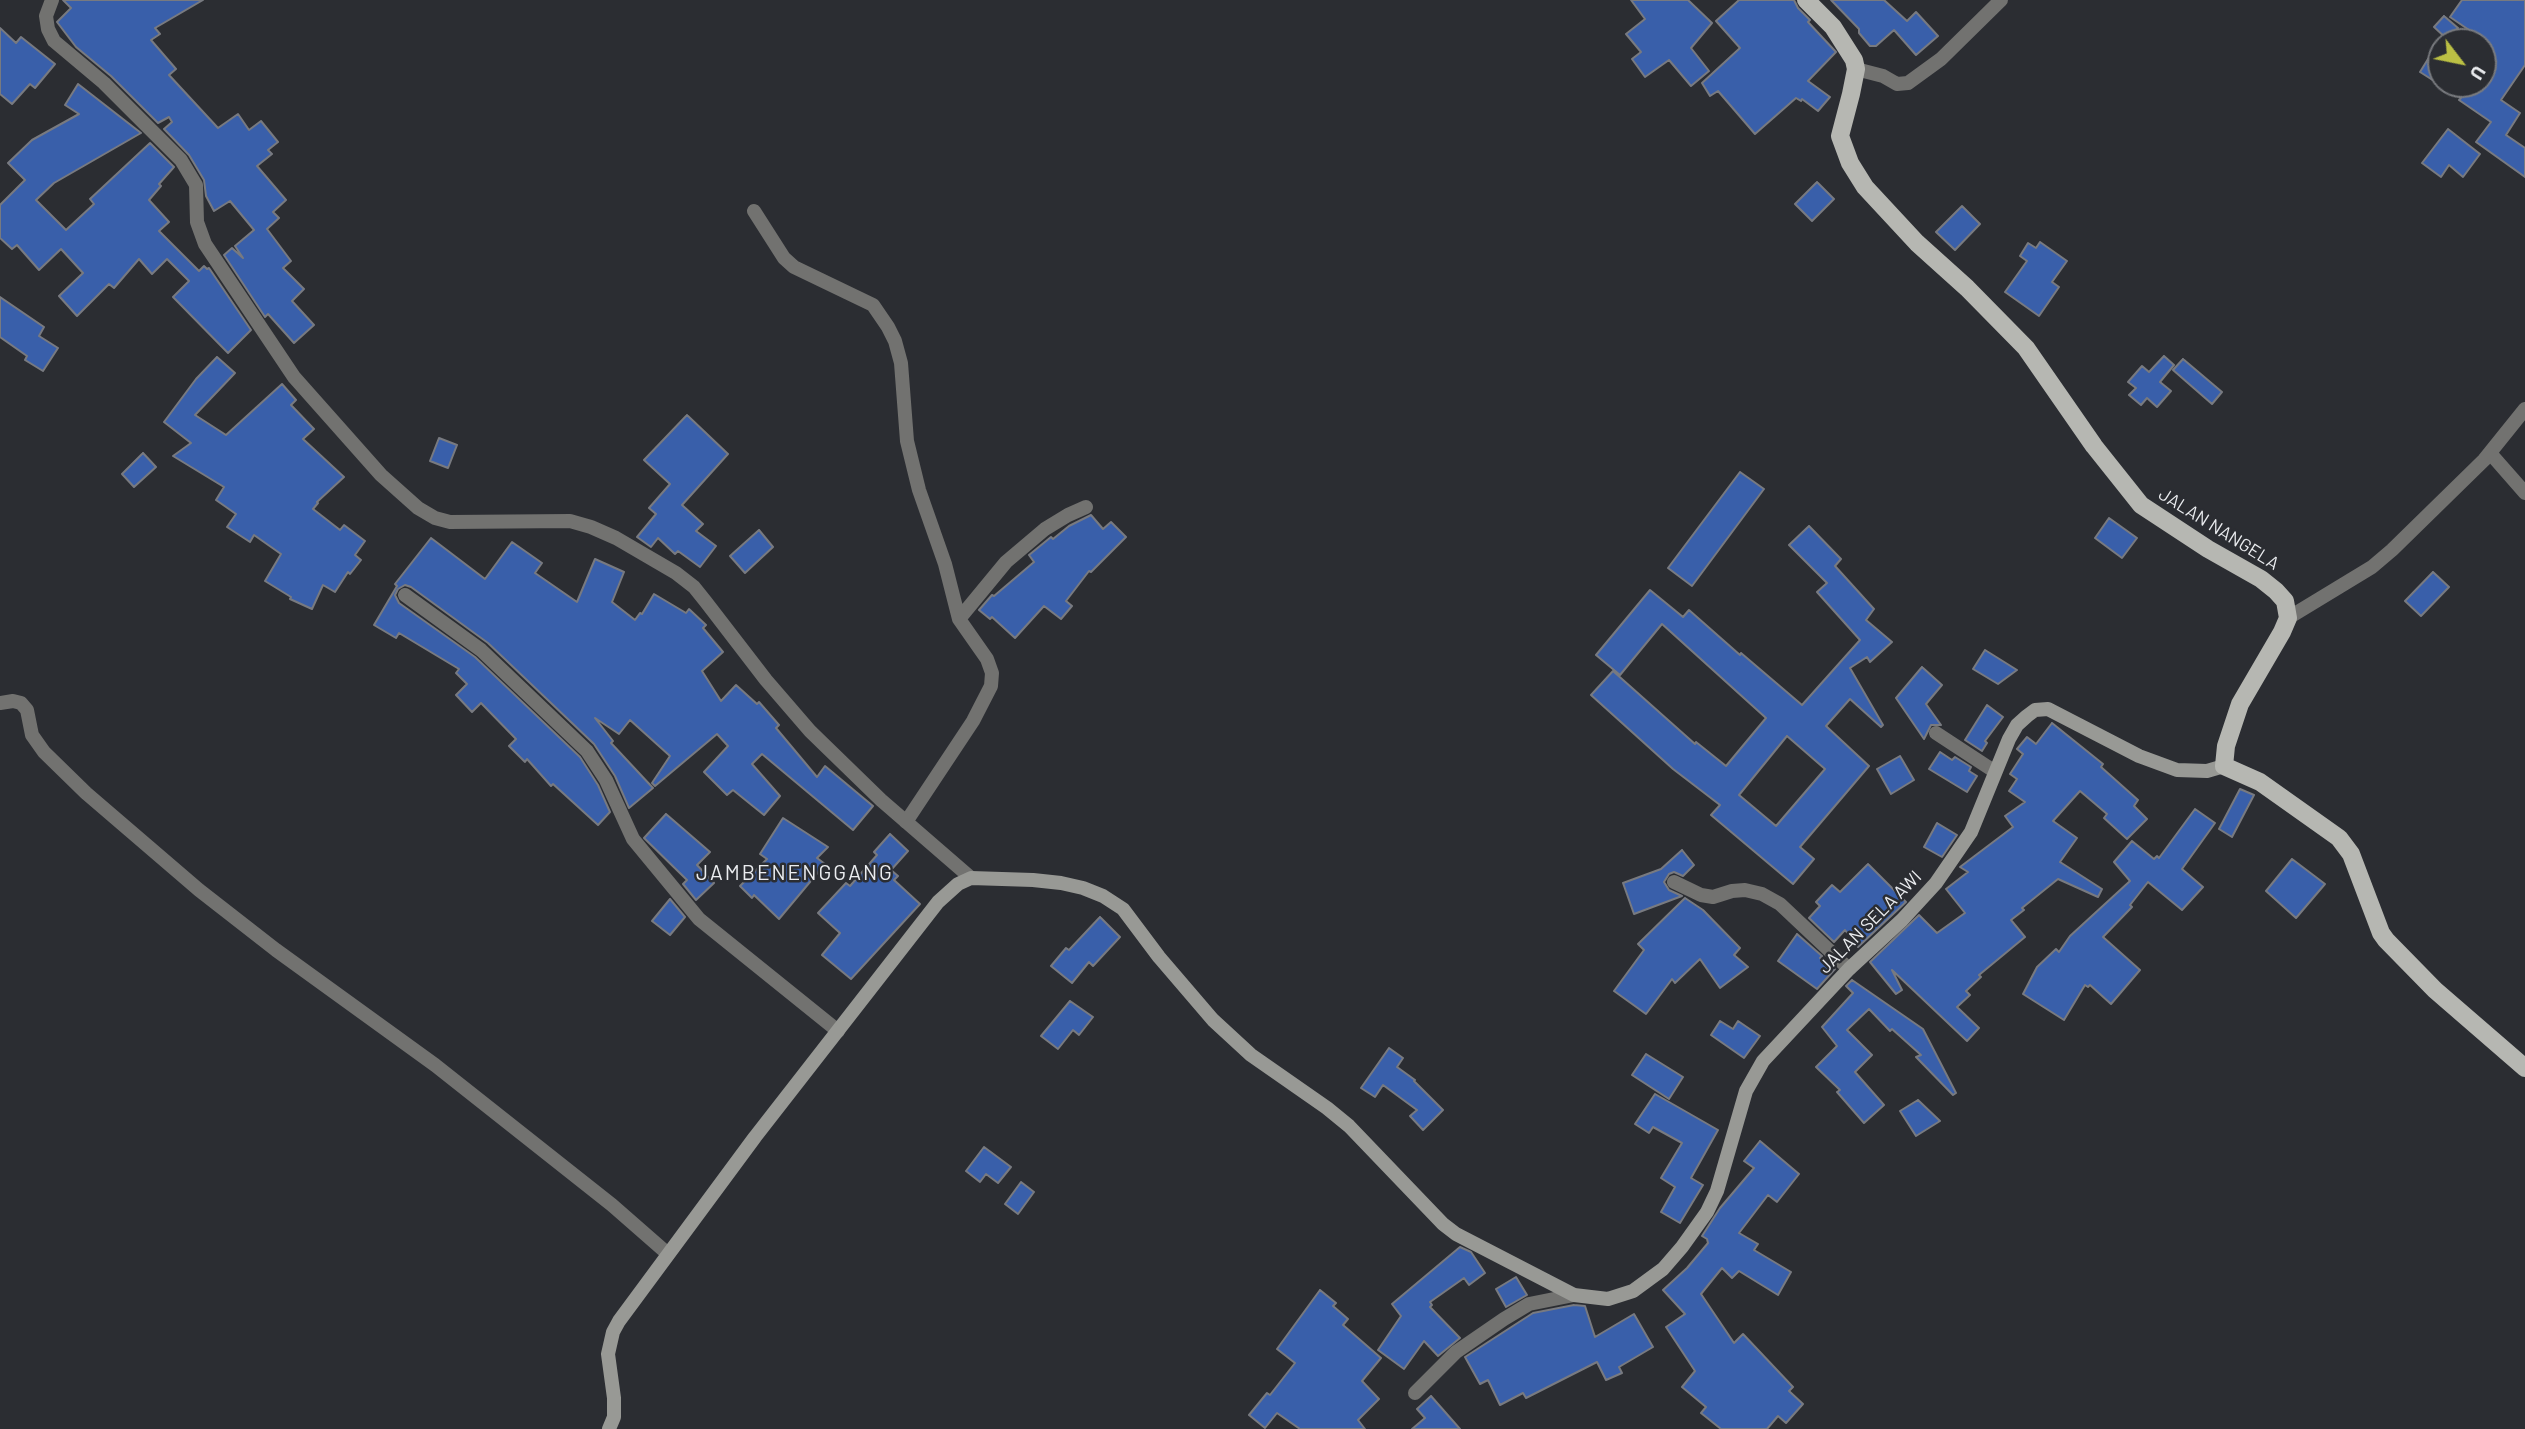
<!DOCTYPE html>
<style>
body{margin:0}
#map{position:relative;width:2525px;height:1429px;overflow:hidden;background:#2b2d32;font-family:Barlow,sans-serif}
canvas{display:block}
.north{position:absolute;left:2427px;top:28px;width:70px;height:70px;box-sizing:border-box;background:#2b2d32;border:2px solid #787a7e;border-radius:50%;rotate:122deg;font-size:19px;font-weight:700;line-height:28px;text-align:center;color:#ebedf0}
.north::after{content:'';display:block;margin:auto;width:24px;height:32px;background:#bbc044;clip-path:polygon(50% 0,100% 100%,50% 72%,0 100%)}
</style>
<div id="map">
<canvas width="2525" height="1429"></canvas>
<div class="north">U</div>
</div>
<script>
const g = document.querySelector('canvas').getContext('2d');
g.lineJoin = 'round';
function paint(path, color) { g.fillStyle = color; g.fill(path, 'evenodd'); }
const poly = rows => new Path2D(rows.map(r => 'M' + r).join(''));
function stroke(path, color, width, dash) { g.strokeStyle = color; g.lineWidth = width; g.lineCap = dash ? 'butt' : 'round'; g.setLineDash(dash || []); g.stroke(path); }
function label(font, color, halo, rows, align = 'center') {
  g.font = font + ' Barlow,sans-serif'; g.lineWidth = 5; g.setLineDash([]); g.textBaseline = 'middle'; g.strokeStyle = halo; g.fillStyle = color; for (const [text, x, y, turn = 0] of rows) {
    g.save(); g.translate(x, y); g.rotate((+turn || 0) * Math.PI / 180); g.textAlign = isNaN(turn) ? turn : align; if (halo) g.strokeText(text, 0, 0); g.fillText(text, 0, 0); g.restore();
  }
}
const building = poly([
 [63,0,203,0,155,28,160,34,151,40,176,69,169,75,218,128,238,114,249,130,261,121,278,142,268,150,272,154,257,166,286,200,273,212,279,218,267,229,291,261,283,268,304,289,292,301,314,325,294,343,268,314,265,317,224,255,232,248,243,258,235,246,254,230,230,201,214,211,206,196,204,180,189,155,164,129,172,122,169,117,158,123,111,76,76,47,57,22,71,8,63,0],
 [1631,0,1688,0,1712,23,1691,48,1709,71,1691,86,1669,60,1645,77,1632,59,1641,52,1626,34,1645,19,1631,0],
 [1739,0,1794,0,1798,8,1810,20,1808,22,1836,52,1808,81,1830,97,1818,111,1802,99,1801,101,1796,98,1755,134,1718,91,1710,96,1702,83,1740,48,1716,21,1739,0],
 [1831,0,1884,0,1907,21,1916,12,1938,36,1916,55,1894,30,1876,46,1870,46,1859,33,1859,29,1831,0],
 [2462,0,2525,0,2525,65,2501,100,2520,113,2506,135,2525,148,2525,177,2476,142,2491,122,2459,100,2461,98,2420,72,2441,38,2441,84,2483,84,2483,56,2491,45,2450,17,2462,0],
 [2444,16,2458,28,2447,39,2434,27,2444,16],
 [0,28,16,43,21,37,55,64,35,88,30,84,12,104,0,94,0,28],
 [78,84,141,133,54,183,36,200,66,230,94,204,90,199,150,143,174,167,159,184,161,186,149,200,169,222,159,231,199,271,204,266,207,269,209,268,251,330,228,353,173,297,189,281,167,259,152,274,139,259,114,288,109,284,77,316,59,296,83,273,61,249,39,270,17,245,12,249,0,238,0,205,25,180,8,163,32,140,79,114,65,105,78,84],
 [2448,129,2480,154,2463,177,2449,165,2441,177,2422,163,2448,129],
 [1817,182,1834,199,1812,221,1795,204,1817,182],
 [1962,206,1980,224,1955,250,1936,232,1962,206],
 [2040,242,2067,261,2052,282,2059,287,2039,316,2005,292,2027,261,2020,256,2028,243,2036,248,2040,242],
 [0,297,44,327,39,336,58,348,43,371,25,360,27,356,0,337,0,297],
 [2164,356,2174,365,2160,382,2171,391,2157,407,2147,398,2141,405,2129,395,2136,388,2128,382,2142,366,2149,372,2164,356],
 [217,357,235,373,195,415,226,435,282,384,296,400,291,405,314,429,303,439,344,477,317,502,318,503,313,509,340,530,344,525,365,541,355,555,361,560,350,574,348,572,335,592,323,585,312,609,290,599,291,597,265,581,281,554,254,535,250,542,227,527,236,514,216,500,224,487,173,456,191,443,164,422,196,379,217,357],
 [2183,359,2222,392,2212,404,2173,370,2183,359],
 [687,415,728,454,682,505,703,524,696,531,716,546,700,567,678,551,675,554,658,538,651,547,637,537,656,514,649,508,670,484,644,460,687,415],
 [439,438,457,445,448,468,430,461,439,438],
 [143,453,156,467,134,487,122,474,143,453],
 [1740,472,1764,489,1692,586,1668,568,1740,472],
 [1091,515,1103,529,1111,522,1126,537,1091,572,1089,571,1066,601,1072,606,1061,619,1044,606,1015,638,992,617,990,619,979,610,992,595,994,596,1034,562,1029,555,1051,537,1053,539,1069,526,1091,515],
 [2109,518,2137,538,2122,558,2095,538,2109,518],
 [1809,526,1841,559,1835,566,1874,609,1866,620,1892,642,1870,662,1867,657,1850,668,1883,725,1881,727,1850,699,1826,726,1869,766,1800,847,1814,859,1793,884,1711,815,1720,805,1673,769,1591,695,1613,671,1695,744,1696,742,1726,766,1766,718,1662,624,1620,675,1596,655,1650,590,1683,617,1689,610,1740,655,1741,653,1802,705,1860,640,1817,592,1827,583,1789,545,1809,526],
 [1787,736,1825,769,1776,826,1739,795,1787,736],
 [759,530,773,547,745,573,730,556,759,530],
 [431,538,485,579,512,542,542,563,535,573,577,602,595,559,624,572,612,602,635,620,640,613,642,614,654,594,686,613,689,609,706,625,703,628,723,652,702,671,721,701,736,685,757,704,759,702,779,725,776,728,817,777,825,766,873,806,853,830,762,754,752,764,780,796,764,815,733,790,727,795,704,772,728,746,717,734,655,786,652,783,670,756,630,720,619,734,595,718,613,741,611,743,653,788,629,808,615,776,594,744,488,643,411,587,405,585,398,589,395,595,399,603,475,657,580,757,598,785,610,812,598,825,553,784,551,786,527,759,525,762,509,746,516,739,481,703,472,712,456,695,467,684,456,673,459,669,399,633,396,638,374,625,397,586,395,584,431,538],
 [2433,572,2449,587,2421,616,2405,601,2433,572],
 [1985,650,2017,670,1998,684,1973,669,1985,650],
 [1922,667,1942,685,1926,704,1941,725,1931,725,1924,739,1896,698,1922,667],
 [1987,705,2003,717,1985,741,1987,743,1982,751,1965,740,1987,705],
 [2052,723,2103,764,2101,767,2138,800,2134,806,2147,819,2127,839,2104,818,2107,814,2080,791,2053,821,2077,838,2060,862,2102,889,2098,897,2058,879,2022,908,2024,910,2011,920,2025,937,1979,975,1981,977,1966,991,1970,995,1957,1007,1979,1028,1967,1041,1892,970,1902,990,1896,994,1870,962,1919,915,1937,933,1965,913,1946,889,1968,872,1960,867,2013,827,2005,816,2025,802,2009,791,2017,779,2010,774,2023,754,2017,749,2027,737,2036,744,2052,723],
 [1940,752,1952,760,1955,757,1971,767,1969,771,1977,776,1967,792,1929,769,1940,752],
 [1900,756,1914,780,1891,794,1877,769,1900,756],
 [2240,789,2254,795,2232,837,2219,829,2240,789],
 [2195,809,2215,823,2182,869,2203,887,2182,910,2148,882,2130,905,2132,907,2103,937,2140,970,2111,1004,2090,985,2088,987,2085,985,2064,1020,2023,994,2037,967,2056,949,2059,952,2070,936,2130,881,2114,862,2132,841,2154,859,2157,856,2159,858,2195,809],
 [666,814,710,852,697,865,714,883,696,900,683,884,687,880,644,838,666,814],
 [783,818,828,847,817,858,825,864,779,919,754,895,752,898,740,886,767,859,760,854,783,818],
 [1937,823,1957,835,1942,857,1924,847,1937,823],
 [890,834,908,851,891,870,898,876,894,880,920,904,851,979,822,955,840,933,818,913,846,883,850,886,877,855,874,852,890,834],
 [1682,850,1694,865,1683,876,1674,872,1669,874,1664,882,1669,890,1682,896,1634,914,1623,883,1661,869,1682,850],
 [2292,859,2325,884,2296,918,2266,891,2292,859],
 [1868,864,1906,902,1858,947,1845,930,1834,942,1809,918,1820,906,1816,902,1832,885,1840,892,1868,864],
 [1685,898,1703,910,1740,948,1734,955,1748,967,1720,988,1700,959,1675,983,1672,979,1646,1014,1614,991,1644,950,1638,944,1685,898],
 [670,899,685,917,670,935,652,921,670,899],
 [1100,917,1120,937,1093,966,1089,962,1072,983,1051,966,1066,948,1069,950,1100,917],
 [1797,934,1822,956,1820,958,1835,969,1817,989,1778,961,1797,934],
 [1852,980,1923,1029,1956,1093,1953,1095,1916,1057,1921,1055,1892,1029,1890,1031,1869,1009,1847,1030,1872,1055,1855,1072,1884,1105,1864,1123,1837,1092,1840,1090,1816,1067,1837,1046,1822,1027,1853,993,1846,986,1852,980],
 [1070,1001,1093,1017,1079,1035,1073,1030,1058,1049,1041,1036,1070,1001],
 [1720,1021,1733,1029,1738,1021,1760,1036,1744,1058,1711,1035,1720,1021],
 [1389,1048,1403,1058,1397,1067,1415,1080,1414,1081,1443,1110,1423,1130,1410,1116,1417,1110,1383,1085,1375,1097,1361,1088,1389,1048],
 [1646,1054,1683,1077,1669,1099,1632,1075,1646,1054],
 [1655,1094,1718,1130,1691,1178,1703,1185,1680,1223,1661,1212,1675,1187,1661,1178,1682,1143,1653,1127,1649,1133,1635,1124,1655,1094],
 [1918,1100,1940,1121,1916,1136,1900,1111,1918,1100],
 [1760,1141,1799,1174,1777,1202,1768,1195,1739,1233,1758,1244,1754,1250,1791,1272,1778,1295,1739,1271,1732,1278,1722,1268,1701,1294,1734,1343,1743,1334,1793,1387,1789,1391,1803,1404,1786,1423,1778,1416,1767,1429,1721,1429,1701,1413,1706,1407,1682,1387,1695,1371,1666,1327,1685,1314,1663,1290,1687,1268,1708,1243,1707,1239,1702,1236,1720,1208,1754,1168,1744,1161,1760,1141],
 [984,1147,1011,1167,998,1183,986,1174,980,1182,966,1171,984,1147],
 [1021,1182,1034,1192,1018,1214,1005,1204,1021,1182],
 [1460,1247,1471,1252,1485,1273,1469,1285,1464,1278,1430,1302,1432,1305,1430,1307,1460,1338,1438,1356,1424,1341,1404,1369,1378,1350,1401,1316,1392,1304,1460,1247],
 [1516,1277,1527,1295,1506,1307,1496,1289,1516,1277],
 [1320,1290,1336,1303,1333,1306,1348,1319,1343,1325,1381,1358,1362,1381,1379,1399,1358,1420,1365,1429,1300,1429,1277,1413,1265,1428,1249,1415,1267,1393,1270,1395,1295,1363,1277,1349,1320,1290],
 [1574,1305,1585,1306,1595,1337,1634,1314,1653,1347,1619,1367,1622,1373,1606,1380,1597,1362,1526,1398,1523,1393,1500,1405,1488,1380,1480,1384,1465,1357,1533,1313,1574,1305],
 [1431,1396,1460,1429,1412,1429,1425,1418,1417,1409,1431,1396]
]);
paint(building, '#395faa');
stroke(building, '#787a80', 2);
stroke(poly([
 [52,0,46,16,48,29,54,41,104,83,181,160,196,185,197,222,205,244,294,377,381,475,418,508,435,518,450,522,570,521,591,527,616,538,676,573,694,587,706,602,766,680,810,731,881,800,971,878],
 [1856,69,1883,76,1897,84,1908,83,1941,59,2001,0],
 [754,211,784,258,794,267,873,305,888,327,895,341,901,363,907,441,919,490,945,564,959,619,987,659,992,673,991,686,973,721,906,822],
 [2490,453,2525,493],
 [405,595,481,650,587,751,606,780,633,839,699,919,838,1031],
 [2288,618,2372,567,2392,550,2484,460,2525,409],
 [959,619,1006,562,1045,529,1068,515,1086,507],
 [0,703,13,701,21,703,27,710,32,735,44,752,86,793,199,890,276,950,435,1065,612,1205,668,1254],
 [1936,733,1994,771],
 [1674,882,1701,895,1713,897,1732,891,1745,890,1762,894,1780,904,1849,969],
 [1415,1393,1456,1352,1504,1319,1529,1304,1574,1295]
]), '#727270', 14);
stroke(poly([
 [609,1429,614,1417,614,1398,608,1354,613,1332,619,1321,755,1137,938,902,958,884,971,878,1033,880,1061,883,1083,888,1103,896,1123,909,1159,957,1213,1020,1251,1055,1327,1108,1349,1126,1443,1224,1456,1234,1574,1295,1608,1299,1633,1291,1663,1269,1682,1247,1707,1212,1717,1191,1746,1091,1763,1061,1849,969,1902,920,1936,883,1971,832,2009,739,2017,725,2027,716,2035,710,2048,709,2139,756,2177,770,2207,771,2224,766]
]), '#989995', 14);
stroke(poly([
 [1806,0,1833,27,1854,60,1856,69,1851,94,1840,136,1850,163,1865,187,1917,243,1967,288,2026,348,2094,446,2141,505,2208,549,2261,579,2276,591,2285,601,2288,618,2282,632,2240,704,2226,746,2224,766,2260,782,2339,838,2351,854,2381,933,2386,940,2435,990,2525,1068]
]), '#b6b7b2', 18);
label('18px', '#ebedf0', '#2b2d32', [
 ["JALAN NANGELA",2219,529,32],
 ["JALAN SELA AWI",1870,922,-45]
]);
g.letterSpacing = '2px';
label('21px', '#ebedf0', '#2b2d32', [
 ["JAMBENENGGANG",795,873]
]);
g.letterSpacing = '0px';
</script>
